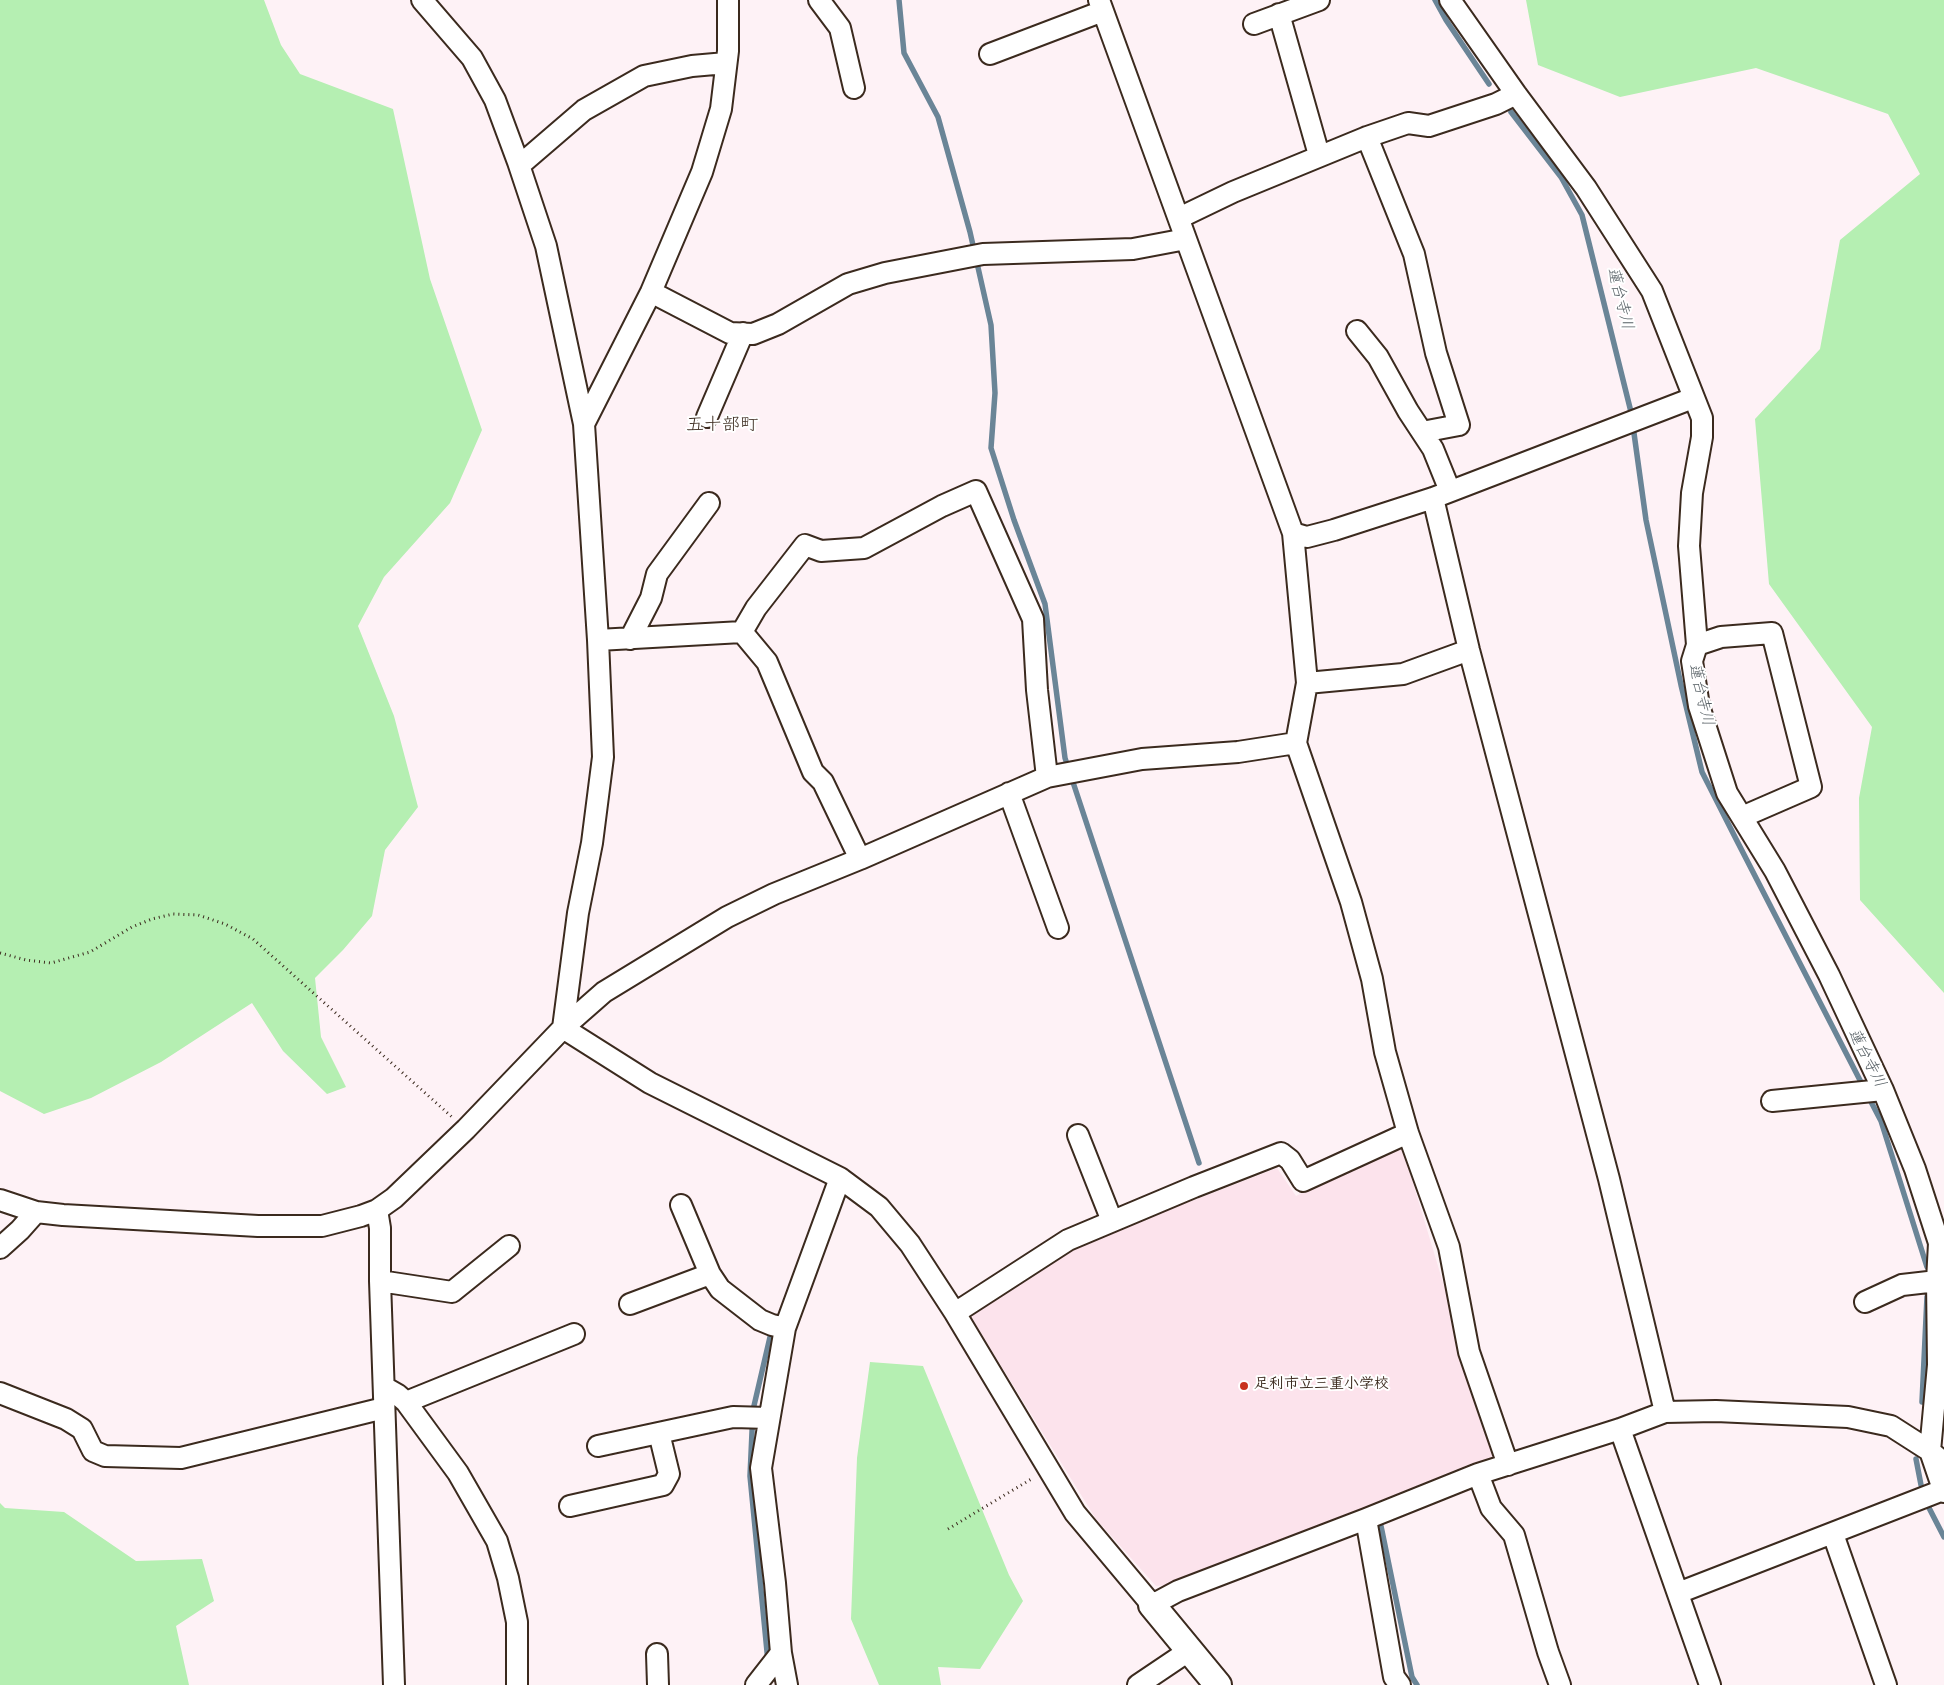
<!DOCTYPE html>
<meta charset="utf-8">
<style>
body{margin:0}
canvas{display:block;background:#fef2f6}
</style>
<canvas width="1944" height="1685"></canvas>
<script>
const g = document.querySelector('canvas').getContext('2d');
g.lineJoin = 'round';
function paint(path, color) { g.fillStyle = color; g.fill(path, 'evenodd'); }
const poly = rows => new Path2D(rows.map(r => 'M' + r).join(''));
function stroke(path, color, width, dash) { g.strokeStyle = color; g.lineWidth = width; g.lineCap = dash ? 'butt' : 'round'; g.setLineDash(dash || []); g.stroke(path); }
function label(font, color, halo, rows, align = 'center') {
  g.font = font + ' Dekko,"Klee One",sans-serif'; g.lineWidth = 4; g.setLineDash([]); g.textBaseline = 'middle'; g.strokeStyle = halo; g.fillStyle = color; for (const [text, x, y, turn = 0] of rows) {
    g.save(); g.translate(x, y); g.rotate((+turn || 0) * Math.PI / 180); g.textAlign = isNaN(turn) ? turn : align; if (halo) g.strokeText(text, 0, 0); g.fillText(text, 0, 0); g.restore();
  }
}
paint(poly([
 [1401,1143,1496,1459,1470,1464,1177,1584,1156,1586,1096,1519,969,1314,1068,1249,1277,1168,1296,1196]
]), '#fce3ec');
paint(poly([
 [0,0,264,0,281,45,300,74,393,109,430,279,482,430,450,503,384,577,358,626,394,716,418,807,385,850,372,916,343,950,315,978,321,1037,346,1087,327,1094,283,1051,252,1003,161,1062,91,1098,44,1114,0,1091],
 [1526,0,1944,0,1944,993,1860,900,1859,798,1872,727,1769,584,1755,419,1820,349,1840,240,1920,174,1888,114,1756,68,1620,97,1538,65],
 [870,1362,923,1366,1009,1575,1023,1601,980,1669,938,1667,941,1685,879,1685,851,1619,857,1458],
 [0,1503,5,1508,64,1512,136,1561,202,1559,214,1601,176,1626,189,1685,0,1685]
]), '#b5efb2');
stroke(poly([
 [899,0,904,53,938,117,970,232,991,325,995,393,991,448,1014,520,1045,604,1065,758,1199,1163],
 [1435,0,1446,20,1489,84],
 [1511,112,1561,177,1582,215,1632,416],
 [1633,426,1646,520,1681,685,1702,772,1736,839,1864,1088],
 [1868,1096,1881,1121,1927,1267],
 [1922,1402,1927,1297],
 [1916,1459,1921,1485],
 [1927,1504,1944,1537],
 [1381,1526,1412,1677,1417,1685],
 [768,1662,750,1476,753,1410,770,1337]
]), '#6a8597', 5.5);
const minor = poly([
 [422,0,472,58,495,100,518,162,546,246,584,424,598,640,603,757,592,843,578,913,563,1028],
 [819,0,840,28,854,88],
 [1099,0,1293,533,1307,683,1296,743,1351,902,1372,979,1385,1052,1408,1133,1449,1247,1469,1352,1508,1465],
 [1450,0,1516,94,1586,188,1652,291,1702,418,1702,437,1692,493,1689,546,1697,645,1692,661,1699,706,1727,793,1775,871,1829,975,1883,1090,1915,1169,1939,1243,1937,1281,1938,1365,1930,1451,1944,1492],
 [1279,14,1319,155],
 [1254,24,1319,0],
 [990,54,1103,11],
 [1367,137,1414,254,1436,353,1459,425,1422,432],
 [520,165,584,110,644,76,692,66,726,63],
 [1179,218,1233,192,1367,137,1408,123,1429,126,1496,104,1516,94],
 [651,292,730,333,753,334,778,324,848,284,885,273,983,254,1133,249,1186,239],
 [1357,331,1378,357,1408,411,1433,449,1450,491],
 [707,417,743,333],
 [584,424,651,292,702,172,721,109,728,51,728,0],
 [1433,498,1469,650,1609,1179,1665,1412],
 [1293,533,1307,537,1334,530,1433,498,1693,398],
 [742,632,756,608,805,545,821,551,864,548,942,506,976,491,1033,619,1037,690,1047,777],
 [742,632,767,662,813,772,823,782,860,859],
 [630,639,651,598,657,574,709,503],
 [598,640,742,632],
 [1697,645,1721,637,1772,633,1811,787,1742,817],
 [1307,683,1403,674,1469,650],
 [1009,793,1058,928],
 [563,1028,650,1083,840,1178,879,1207,910,1244,955,1313,1075,1513,1152,1605,1178,1591,1366,1519,1478,1474,1620,1429,1665,1412,1716,1411,1848,1417,1891,1426,1930,1451,1944,1463],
 [1772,1101,1883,1090],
 [1078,1135,1112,1221],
 [0,1200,36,1212,63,1215,258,1226,322,1226,361,1216,377,1210,394,1198,466,1129,563,1028,604,992,727,917,774,894,860,859,1047,777,1142,759,1238,752,1296,743],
 [681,1205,710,1274,720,1289,760,1320,772,1325,785,1328],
 [377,1210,380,1228,380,1281,394,1685],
 [0,1248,20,1230,36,1212],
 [380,1281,452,1292,509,1246],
 [1865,1302,1902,1285,1937,1281],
 [630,1304,710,1274],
 [955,1313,1068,1240,1194,1187,1281,1153,1290,1160,1303,1181,1408,1133],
 [384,1387,398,1395,406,1402,458,1473,497,1541,508,1578,517,1622,517,1685],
 [0,1393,66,1419,82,1429,93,1451,105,1456,181,1458,384,1408],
 [406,1402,574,1334],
 [1620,1429,1710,1685],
 [598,1446,733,1417,769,1418],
 [1478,1474,1491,1508,1514,1535,1548,1652,1560,1685],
 [570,1506,663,1485,669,1474,659,1433],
 [1366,1519,1394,1677,1400,1685],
 [1833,1534,1886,1685],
 [1678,1593,1943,1490],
 [657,1654,658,1685],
 [756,1685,781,1653],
 [787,1685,781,1653,775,1583,761,1468,785,1328,840,1178],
 [1138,1685,1190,1650]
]);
const major = poly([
 [1152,1605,1218,1685]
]);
stroke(minor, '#3b2a1e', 24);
stroke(major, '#3b2a1e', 30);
stroke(poly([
 [0,953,26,960,51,963,90,952,132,927,152,919,173,914,198,915,225,924,253,939,452,1117],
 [948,1529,1033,1478]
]), '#3b2a1e', 3, [1, 4]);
stroke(minor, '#fff', 20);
stroke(major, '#fff', 26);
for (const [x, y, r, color] of [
 [1244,1386,5,"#c8321e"]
]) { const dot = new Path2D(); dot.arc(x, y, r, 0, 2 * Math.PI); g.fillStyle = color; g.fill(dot); stroke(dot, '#fff', 2); }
label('bold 15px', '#3b2a1e', '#fff', [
 ["足利市立三重小学校",1254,1386]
], 'left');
label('italic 16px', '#565f64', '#fff', [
 ["蓮台寺川",1618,299,76],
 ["蓮台寺川",1699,695,77],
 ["蓮台寺川",1865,1059,63]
]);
label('18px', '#3b2a1e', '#fff', [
 ["五十部町",722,428]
]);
</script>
